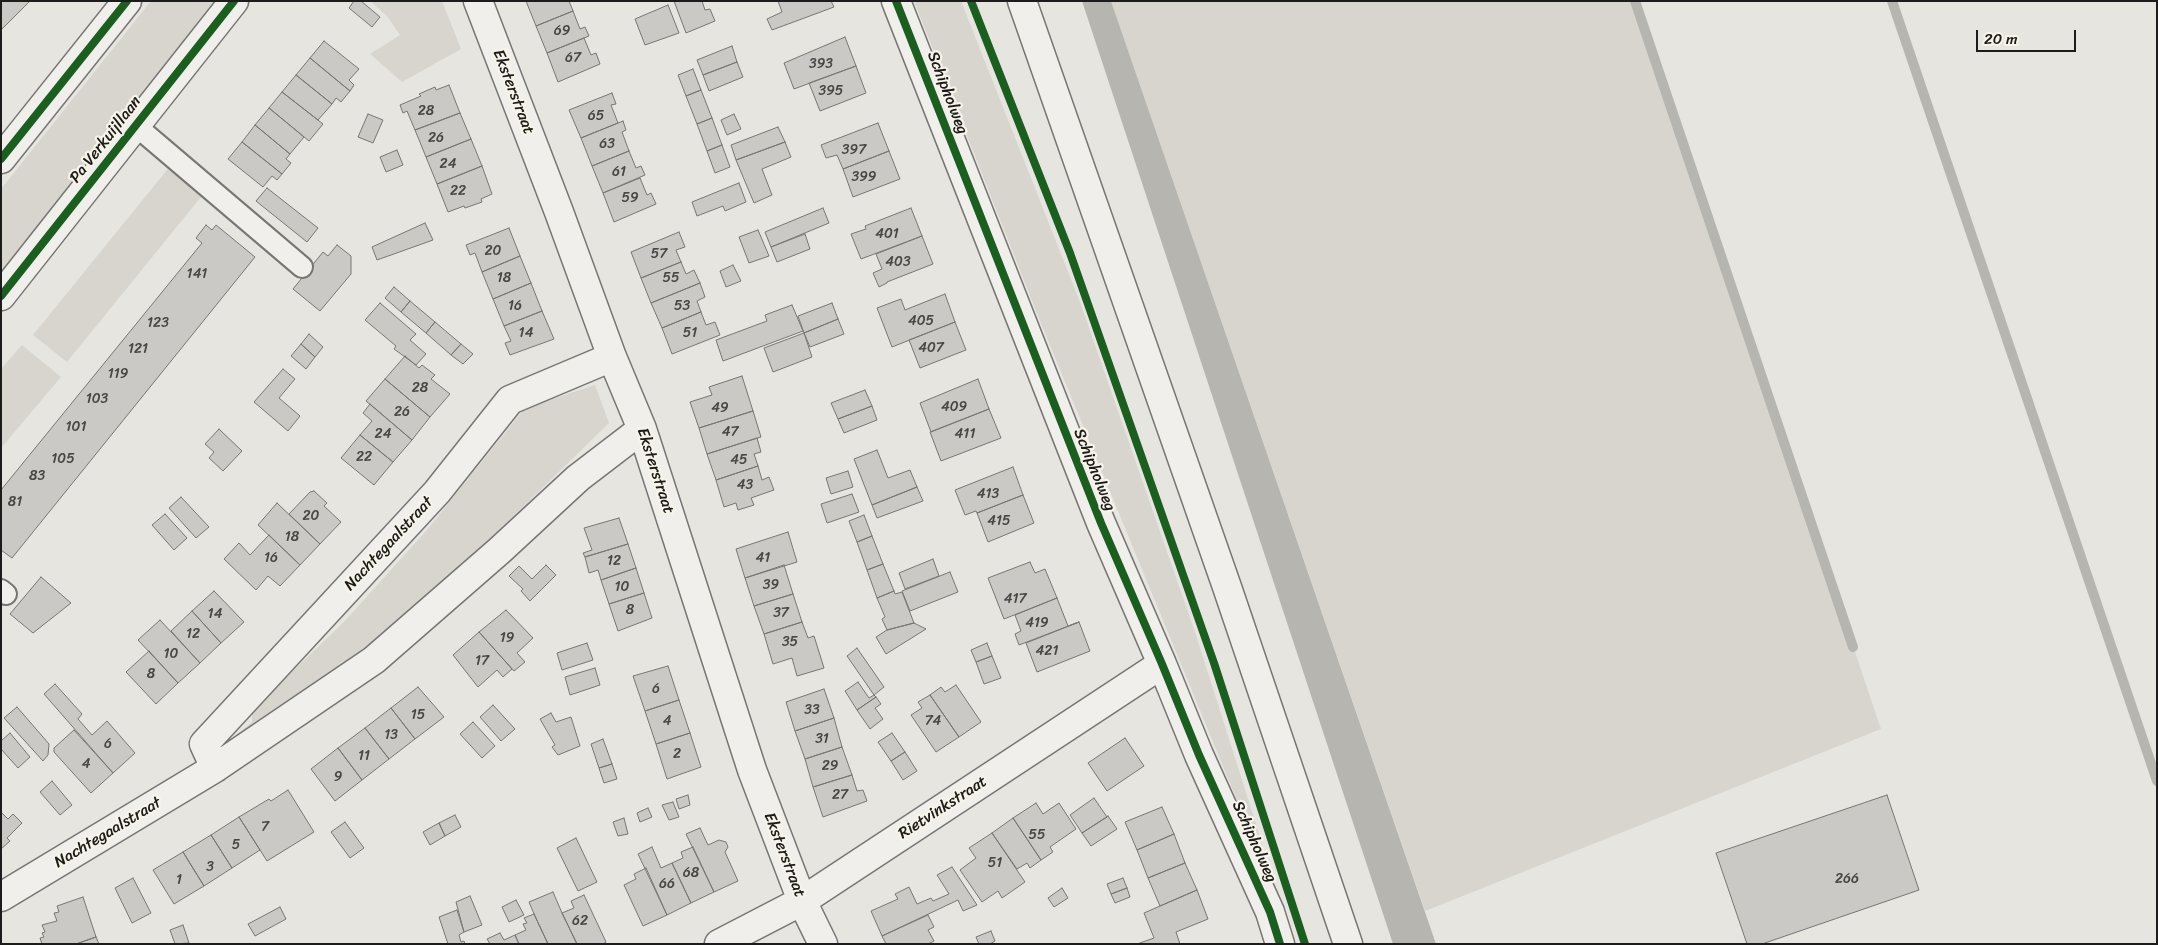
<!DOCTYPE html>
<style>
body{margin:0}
#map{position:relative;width:2158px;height:945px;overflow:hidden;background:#e6e5e0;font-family:Sriracha,sans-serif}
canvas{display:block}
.frame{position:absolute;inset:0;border:2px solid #1c1c1c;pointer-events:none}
.scale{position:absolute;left:1976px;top:30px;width:100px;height:22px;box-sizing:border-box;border:2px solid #1c1c1c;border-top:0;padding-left:6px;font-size:15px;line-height:18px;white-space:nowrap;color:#1c1c1c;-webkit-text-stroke:4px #f7f3e8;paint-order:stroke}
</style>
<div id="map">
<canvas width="2158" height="945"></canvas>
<div class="frame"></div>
<div class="scale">20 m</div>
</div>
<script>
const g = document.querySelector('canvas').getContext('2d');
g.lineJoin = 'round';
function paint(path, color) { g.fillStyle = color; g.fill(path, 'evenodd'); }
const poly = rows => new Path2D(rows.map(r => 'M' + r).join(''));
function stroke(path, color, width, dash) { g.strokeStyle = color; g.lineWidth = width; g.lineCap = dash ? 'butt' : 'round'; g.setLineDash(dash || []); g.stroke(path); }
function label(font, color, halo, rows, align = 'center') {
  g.font = font + ' Sriracha,sans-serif'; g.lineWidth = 4.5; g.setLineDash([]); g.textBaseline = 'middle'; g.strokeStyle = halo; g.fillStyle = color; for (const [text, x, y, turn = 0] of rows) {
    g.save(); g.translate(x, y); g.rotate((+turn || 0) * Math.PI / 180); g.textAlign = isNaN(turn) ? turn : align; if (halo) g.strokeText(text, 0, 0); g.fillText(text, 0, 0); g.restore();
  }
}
paint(poly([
 [151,1,233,1,1,294,1,189],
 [370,1,442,1,461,49,402,82,370,54,400,35,387,16],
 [914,1,961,1,1080,302,1195,632,1263,846,1241,810,1040,321],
 [1111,1,1635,1,1881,729,1425,911],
 [171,165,205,192,67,362,33,335],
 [22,345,61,377,1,448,1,369],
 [595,385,609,423,522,508,417,607,345,668,244,741,235,736,252,722,252,710,343,623,427,530,525,408]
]), '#d8d5ce');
paint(poly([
 [1082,1,1111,1,1436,944,1393,944]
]), '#b7b5af');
stroke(poly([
 [1635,1,1853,647],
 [1892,1,2157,781]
]), '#b7b5af', 10);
const building = poly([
 [1,1,30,1,1,30,1,1],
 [354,1,361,1,380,17,372,27,349,8,354,1],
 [526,1,569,1,573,11,536,26,526,1],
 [674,1,702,1,705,10,710,9,715,21,686,33,674,1],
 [778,1,831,1,834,7,772,30,767,19,782,12,778,1],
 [668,5,679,33,645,45,635,19,668,5],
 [573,11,580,29,585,27,589,36,547,53,536,26,573,11],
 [845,37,856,66,794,89,784,63,845,37],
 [584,38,591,55,596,53,600,64,558,82,547,53,584,38],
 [324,41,359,69,349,80,354,85,350,91,310,58,324,41],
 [732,46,737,62,703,75,697,60,732,46],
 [310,58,350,91,341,102,336,98,332,104,296,75,310,58],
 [737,62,743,77,709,91,703,75,737,62],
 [856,66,866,93,820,111,809,83,856,66],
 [693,69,701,90,686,96,678,75,693,69],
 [296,75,332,104,318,120,282,92,296,75],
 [449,85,460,113,415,130,407,111,403,113,400,105,421,96,419,94,435,87,436,90,449,85],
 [701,90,712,118,697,124,686,96,701,90],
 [282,92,323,124,309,141,269,108,282,92],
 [612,93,616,104,611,105,618,123,581,138,569,110,612,93],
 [269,108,304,137,290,154,255,125,269,108],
 [460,113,471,139,426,157,415,130,460,113],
 [368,114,383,120,373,143,358,137,368,114],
 [734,114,741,129,727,135,721,120,734,114],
 [712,118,722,145,707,151,697,124,712,118],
 [623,121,626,130,622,132,629,151,592,166,581,138,623,121],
 [878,123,889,151,843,169,837,155,826,158,821,145,878,123],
 [255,125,290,154,286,159,291,163,282,174,242,142,255,125],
 [778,127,785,142,736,160,731,145,778,127],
 [471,139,482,166,437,184,426,157,471,139],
 [242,142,282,174,277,180,272,176,263,187,228,159,242,142],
 [785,142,791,157,762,169,772,195,754,203,736,160,785,142],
 [722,145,730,167,715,173,707,151,722,145],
 [397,150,403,165,386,172,380,157,397,150],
 [629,151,636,168,641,166,645,175,603,193,592,166,629,151],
 [889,151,900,179,853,197,843,169,889,151],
 [482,166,492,194,481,199,482,202,465,208,464,206,448,212,437,184,482,166],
 [640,178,647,195,651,193,656,204,614,222,603,193,640,178],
 [739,183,746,202,725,211,723,206,697,216,692,202,739,183],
 [267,188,318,228,307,242,256,201,267,188],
 [823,208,829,223,771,247,765,232,823,208],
 [911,208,922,236,861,259,851,234,866,229,865,226,911,208],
 [425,223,433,240,377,260,372,247,425,223],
 [206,225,212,230,216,225,255,257,12,558,1,550,1,490,202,243,196,238,206,225],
 [509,228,520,256,482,272,475,253,470,255,466,245,509,228],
 [758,230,769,256,749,263,739,237,758,230],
 [679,232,685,247,676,250,681,262,641,278,631,252,679,232],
 [805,234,810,249,777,262,771,247,805,234],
 [922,236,933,264,887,282,887,283,879,287,873,273,882,269,876,254,922,236],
 [337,245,351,256,351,274,320,311,293,289,323,252,328,256,337,245],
 [520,256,531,283,493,299,482,272,520,256],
 [681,262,686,274,694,270,700,283,651,303,641,278,681,262],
 [733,265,741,281,726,287,720,271,733,265],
 [531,283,542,311,504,326,493,299,531,283],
 [700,283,705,297,697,301,701,312,662,328,651,303,700,283],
 [394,287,410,301,401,312,385,298,394,287],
 [945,294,955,322,892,347,877,308,901,299,905,310,945,294],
 [410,301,435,322,426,333,401,312,410,301],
 [380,303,416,334,410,340,426,354,416,365,394,349,396,346,365,320,380,303],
 [832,303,838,319,804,333,798,316,832,303],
 [792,305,803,331,723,361,716,340,767,321,765,315,792,305],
 [542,311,554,339,510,355,505,343,511,341,504,326,542,311],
 [701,312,706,325,715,322,720,335,672,354,662,328,701,312],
 [838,319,844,334,810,347,804,333,838,319],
 [435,322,461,344,451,355,426,333,435,322],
 [955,322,966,350,920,368,909,340,955,322],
 [804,333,812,357,773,372,764,348,804,333],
 [309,334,323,347,315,357,301,344,309,334],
 [301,344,315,357,306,369,291,356,301,344],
 [461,344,473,354,463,364,451,355,461,344],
 [405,356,419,368,422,365,435,375,431,379,450,394,430,417,385,379,405,356],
 [283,369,295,379,279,398,300,416,288,431,254,402,283,369],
 [742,376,753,411,699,428,690,402,712,395,709,387,742,376],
 [385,379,430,417,412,440,366,401,385,379],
 [978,379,989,409,931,432,920,403,978,379],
 [865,390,872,406,838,419,831,403,865,390],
 [370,404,412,440,393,462,360,435,372,421,363,413,370,404],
 [872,406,877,420,844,433,838,419,872,406],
 [989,409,1001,438,941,461,930,432,989,409],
 [753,411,761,437,707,454,699,428,753,411],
 [219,429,242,451,223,471,209,458,214,452,205,444,219,429],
 [360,435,393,462,374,485,341,458,360,435],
 [757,438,761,452,754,454,758,466,716,480,707,454,757,438],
 [877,450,888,478,910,470,917,487,872,505,854,459,877,450],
 [758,466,762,480,769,477,774,490,751,498,754,505,738,510,736,503,724,507,716,480,758,466],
 [1013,467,1023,495,977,513,976,511,965,515,955,490,1013,467],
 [848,471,853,487,831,494,826,478,848,471],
 [917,487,923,501,877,518,872,505,917,487],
 [314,491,327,503,324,506,341,522,320,544,289,514,310,492,314,491],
 [852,494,859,512,827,523,821,504,852,494],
 [1023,495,1034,523,988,542,977,513,1023,495],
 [181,497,209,527,196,538,169,508,181,497],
 [277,503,320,544,300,565,258,525,277,503],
 [165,514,187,538,174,550,152,525,165,514],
 [864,515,872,536,857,542,849,521,864,515],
 [619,518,628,544,585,557,583,553,592,550,584,528,619,518],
 [788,532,797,562,745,578,736,549,788,532],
 [269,535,300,565,280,586,268,576,256,590,224,559,239,543,250,555,269,535],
 [872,536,883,564,867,570,857,542,872,536],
 [628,544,636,568,601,580,598,570,589,573,585,557,628,544],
 [933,559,939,576,905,589,899,573,933,559],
 [1030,562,1035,573,1045,569,1057,598,1004,619,988,578,1030,562],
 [883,564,894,591,877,598,867,570,883,564],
 [546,565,556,575,530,601,521,591,523,589,509,576,519,566,532,579,546,565],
 [784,565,793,594,754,606,745,578,784,565],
 [636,568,644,593,609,604,601,580,636,568],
 [950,572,958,592,910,611,902,591,950,572],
 [41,577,71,603,33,633,10,614,41,577],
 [214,591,244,622,221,643,192,611,214,591],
 [894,591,895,594,902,592,914,623,887,630,882,619,885,617,877,598,894,591],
 [644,593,652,618,618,631,609,604,644,593],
 [793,594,802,622,764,634,754,606,793,594],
 [1057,598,1068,626,1079,622,1019,645,1015,634,1021,631,1015,615,1057,598],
 [506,610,533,638,517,653,525,662,514,671,479,632,506,610],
 [192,611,221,643,200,663,171,631,192,611],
 [160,620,200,663,178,683,138,640,160,620],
 [802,622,808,638,814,636,824,668,797,676,792,658,773,664,764,634,802,622],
 [1079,622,1090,651,1037,672,1026,643,1079,622],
 [914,623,926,629,886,654,876,637,887,630,914,623],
 [479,632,512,669,503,677,497,670,478,687,453,655,479,632],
 [587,643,593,660,562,670,557,653,587,643],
 [987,643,992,656,976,662,971,650,987,643],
 [857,648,884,687,874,695,847,656,857,648],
 [149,651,178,683,156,704,126,672,149,651],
 [992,656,1001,678,984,684,976,662,992,656],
 [668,666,679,700,645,711,633,676,668,666],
 [595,668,600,685,570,695,565,677,595,668],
 [858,682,869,698,874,695,876,697,857,710,845,691,858,682],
 [55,684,82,714,78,719,92,735,107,721,135,753,113,773,44,694,55,684],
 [956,685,981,722,959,737,930,695,941,687,945,692,956,685],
 [418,687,444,717,415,739,391,708,418,687],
 [824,689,834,718,795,731,786,702,824,689],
 [930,695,959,737,936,752,911,715,922,708,918,702,930,695],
 [876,697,881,704,875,708,883,719,870,729,857,710,876,697],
 [679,700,690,733,656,744,645,711,679,700],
 [493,705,515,729,501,741,480,717,493,705],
 [17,707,49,744,48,755,43,761,4,718,17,707],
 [391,708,415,739,389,759,365,728,391,708],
 [551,713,556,722,571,717,580,746,558,755,552,747,555,745,540,719,551,713],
 [834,718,842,747,805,759,795,731,834,718],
 [473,722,495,746,482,758,460,734,473,722],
 [365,728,389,759,362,780,338,748,365,728],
 [74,730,113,773,91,793,54,752,54,748,74,730],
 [10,733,30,757,18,768,1,749,1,741,10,733],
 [690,733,701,767,667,779,656,744,690,733],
 [892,733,905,752,891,761,878,742,892,733],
 [1125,738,1144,766,1107,791,1088,763,1125,738],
 [603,739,612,764,599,768,591,744,603,739],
 [842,747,852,775,813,787,805,759,842,747],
 [338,748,362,780,335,801,311,769,338,748],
 [905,752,917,771,903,780,891,761,905,752],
 [612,764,617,779,604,783,599,768,612,764],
 [852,775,857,791,863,790,867,801,823,817,813,787,852,775],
 [52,781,72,805,60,815,40,792,52,781],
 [288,790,314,832,267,861,239,817,269,799,271,801,288,790],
 [688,795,690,805,679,809,676,799,688,795],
 [1887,795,1919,890,1762,944,1747,944,1716,853,1887,795],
 [1094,798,1107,817,1082,833,1070,815,1094,798],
 [673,802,679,817,669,820,662,805,673,802],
 [1036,803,1043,814,1059,803,1076,829,1050,847,1053,852,1041,860,1013,818,1036,803],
 [1162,807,1174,834,1137,850,1125,822,1162,807],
 [648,808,652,817,640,822,637,813,648,808],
 [1,812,8,819,13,814,22,823,7,838,10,841,1,849,1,812],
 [455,815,461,827,445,836,439,823,455,815],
 [1108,816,1117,829,1091,846,1082,833,1108,816],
 [239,817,260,850,232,868,211,835,239,817],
 [624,818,628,834,618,836,613,822,624,818],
 [1013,818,1041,860,1030,868,1027,863,1017,869,992,833,1013,818],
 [345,822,364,848,350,858,331,832,345,822],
 [439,823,445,836,430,845,423,832,439,823],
 [700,828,708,845,719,840,726,842,728,847,725,852,738,881,714,892,686,834,700,828],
 [992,833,1025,882,1002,898,998,891,982,902,960,870,976,858,969,848,992,833],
 [1174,834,1185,863,1148,878,1137,850,1174,834],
 [211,835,232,868,204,886,183,852,211,835],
 [576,838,597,882,578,891,557,848,576,838],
 [652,847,661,868,672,863,691,903,667,915,638,854,652,847],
 [693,847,714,892,691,903,672,863,683,858,681,852,693,847],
 [183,852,204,886,174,904,153,870,183,852],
 [1185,863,1197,890,1160,906,1148,878,1185,863],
 [952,867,977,905,963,911,958,900,882,936,871,911,898,899,895,894,909,887,917,904,931,898,933,901,949,894,937,875,952,867],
 [646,868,667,915,643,926,624,885,636,879,634,874,646,868],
 [133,878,151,913,132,923,115,888,133,878],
 [1123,878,1127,888,1111,894,1107,884,1123,878],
 [1062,888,1068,898,1054,907,1048,898,1062,888],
 [1127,888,1130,897,1115,903,1111,894,1127,888],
 [1197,890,1208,919,1176,932,1180,944,1137,944,1154,938,1144,913,1197,890],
 [553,892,562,913,577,944,548,944,534,914,529,902,553,892],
 [584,895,606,942,603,944,577,944,562,913,574,908,571,901,584,895],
 [470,896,482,925,464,932,456,902,470,896],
 [83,897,96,937,76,944,42,944,40,938,44,937,42,933,45,932,42,925,57,921,54,913,59,912,57,906,83,897],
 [516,900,524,915,509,922,502,907,516,900],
 [280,907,286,919,255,936,248,924,280,907],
 [457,910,464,932,459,935,461,942,464,941,465,944,448,944,439,917,457,910],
 [534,914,548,944,519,944,515,935,526,930,523,924,527,923,524,918,534,914],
 [928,915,934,927,928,930,934,941,928,944,886,944,882,936,928,915],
 [183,925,189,943,175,944,170,930,183,925],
 [991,931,995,941,990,944,979,944,976,937,991,931],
 [500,933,504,940,515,935,519,944,490,944,487,939,500,933],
 [96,937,99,944,76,944,96,937]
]);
paint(building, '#cac9c5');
stroke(building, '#777674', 1);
const service = poly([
 [135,125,302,267],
 [1,590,6,594]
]);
const minor = poly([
 [478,1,559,212,612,357,642,429,752,770,802,901,823,944],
 [896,1,1101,523,1162,664,1199,755,1270,912,1280,944],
 [215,768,204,744,437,492,510,400,612,357],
 [1,897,215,768,374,660,499,551,578,478,642,429],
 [719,944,802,901,1162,664]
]);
const tertiary = poly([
 [1,159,127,1],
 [1,296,234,1]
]);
const secondary = poly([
 [1022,1,1227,587,1348,944]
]);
stroke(service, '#777674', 24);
stroke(minor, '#777674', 31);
stroke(tertiary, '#777674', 31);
stroke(secondary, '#777674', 31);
stroke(service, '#f0efeb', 20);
stroke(minor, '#f0efeb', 28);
stroke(tertiary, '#f0efeb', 28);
stroke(secondary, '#f0efeb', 28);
stroke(poly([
 [896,1,1101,523,1162,664,1199,755,1270,912,1280,944],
 [971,1,1070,253,1214,663,1305,944],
 [1,159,127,1],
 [1,296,234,1]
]), '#1b5e20', 8);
label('14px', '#484746', null, [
 ["69",562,31],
 ["67",573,58],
 ["393",821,64],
 ["395",831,91],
 ["28",426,111],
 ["65",596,116],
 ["26",436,138],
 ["63",607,144],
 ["397",854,150],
 ["24",448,164],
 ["61",619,172],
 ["399",864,177],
 ["22",458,191],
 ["59",630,198],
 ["401",887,234],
 ["20",493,251],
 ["57",659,254],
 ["403",898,262],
 ["141",197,274],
 ["18",504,278],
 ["55",671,278],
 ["16",515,306],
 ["53",682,306],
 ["405",921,321],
 ["123",158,323],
 ["14",526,333],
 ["51",690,333],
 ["407",931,348],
 ["121",138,349],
 ["119",118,374],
 ["28",420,388],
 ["103",97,399],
 ["409",954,407],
 ["49",720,408],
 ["26",402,412],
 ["101",76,427],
 ["47",730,432],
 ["24",383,434],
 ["411",965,434],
 ["22",364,457],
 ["105",63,459],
 ["45",739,460],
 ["83",37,476],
 ["43",745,485],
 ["413",988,494],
 ["81",15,502],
 ["20",311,516],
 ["415",999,521],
 ["18",292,537],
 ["16",271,558],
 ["41",763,558],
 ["12",614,561],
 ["39",771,585],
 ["10",622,587],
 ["417",1015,599],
 ["8",630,610],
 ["37",781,613],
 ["14",215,614],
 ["419",1037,623],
 ["12",193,634],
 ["19",507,638],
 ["35",790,642],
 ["421",1047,651],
 ["10",171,654],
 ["17",482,661],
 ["8",151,674],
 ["6",656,689],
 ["33",812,710],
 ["15",418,715],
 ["4",667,721],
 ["74",933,721],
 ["13",391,735],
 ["31",822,739],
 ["6",108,744],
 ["2",677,754],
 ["11",364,756],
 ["4",86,764],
 ["29",830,766],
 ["9",338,777],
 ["27",840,795],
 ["7",265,827],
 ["55",1037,835],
 ["5",236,845],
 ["51",995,863],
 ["3",210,867],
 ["68",691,873],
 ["266",1847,879],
 ["1",179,880],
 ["66",667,884],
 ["62",580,921]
]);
label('16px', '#1c1c1c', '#f7f3e8', [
 ["Eksterstraat",513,92,69],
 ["Schipholweg",947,93,69],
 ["Pa Verkuijllaan",106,140,-52],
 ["Schipholweg",1094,470,68],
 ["Eksterstraat",655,471,72],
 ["Nachtegaalstraat",389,544,-47],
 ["Rietvinkstraat",943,808,-33],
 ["Nachtegaalstraat",108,833,-31],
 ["Schipholweg",1254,842,66],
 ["Eksterstraat",784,855,69]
]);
</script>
